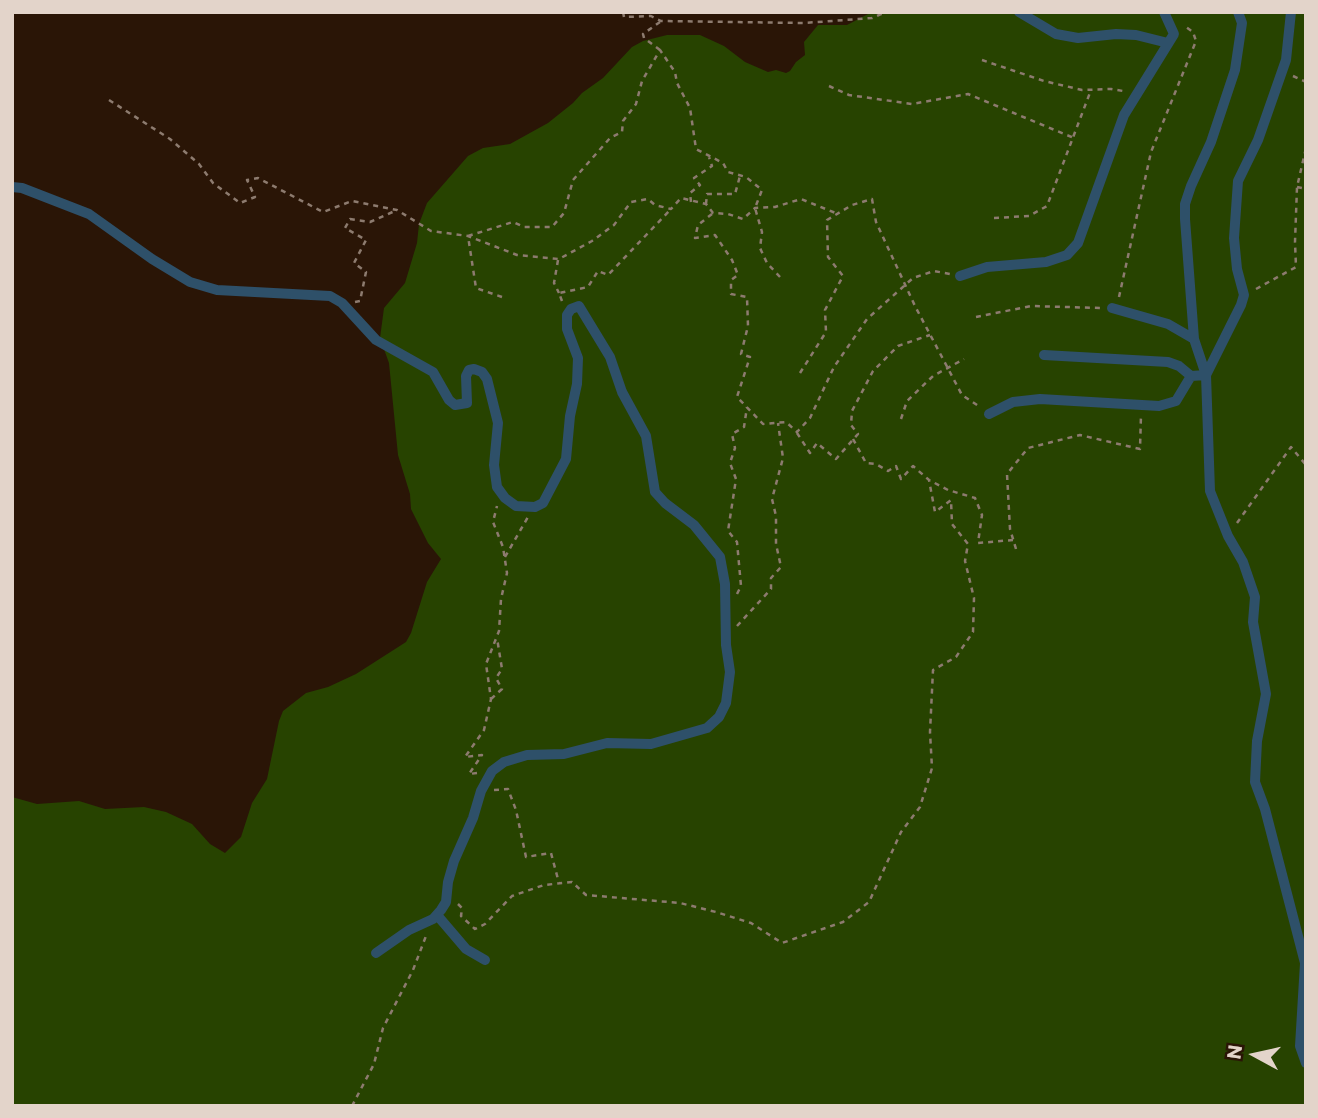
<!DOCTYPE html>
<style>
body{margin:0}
#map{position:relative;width:1318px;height:1118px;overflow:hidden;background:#2a1506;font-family:Commissioner,sans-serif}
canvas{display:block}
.frame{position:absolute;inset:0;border:14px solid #e3d4ca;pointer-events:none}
.north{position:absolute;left:1220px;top:1020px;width:70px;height:70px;-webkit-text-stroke:5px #2a1506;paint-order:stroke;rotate:278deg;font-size:19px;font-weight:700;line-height:28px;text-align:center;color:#e3d4ca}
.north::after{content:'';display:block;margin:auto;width:24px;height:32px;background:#e3d4ca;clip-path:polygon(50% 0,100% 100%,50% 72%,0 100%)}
</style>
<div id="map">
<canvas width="1318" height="1118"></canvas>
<div class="frame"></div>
<div class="north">N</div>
</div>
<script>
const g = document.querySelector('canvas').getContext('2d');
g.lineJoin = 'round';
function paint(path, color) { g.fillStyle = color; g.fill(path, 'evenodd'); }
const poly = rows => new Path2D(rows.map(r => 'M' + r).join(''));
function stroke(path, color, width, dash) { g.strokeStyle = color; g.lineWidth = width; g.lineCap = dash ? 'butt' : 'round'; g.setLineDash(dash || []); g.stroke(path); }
paint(poly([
 [872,12,1306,12,1306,1106,12,1106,12,797,37,804,79,801,105,809,144,807,166,812,192,824,210,844,225,853,241,837,252,803,267,779,279,721,283,711,306,693,328,687,356,674,406,642,411,633,427,582,441,559,428,543,411,509,410,494,398,455,389,363,380,338,384,308,405,283,417,243,419,224,427,203,468,156,483,148,510,144,548,123,573,103,582,93,603,78,632,47,643,41,667,35,700,35,724,46,745,62,768,72,776,70,786,73,790,71,796,62,805,55,804,42,818,25,847,25]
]), '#274300');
stroke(poly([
 [623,12,624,17,651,16,661,21,804,23,872,18,886,12],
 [660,50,644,38,643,34,660,22],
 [982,60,1044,81,1082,90,1111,89,1123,91],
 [1293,76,1306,82],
 [829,86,849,95,912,104,968,94,1074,138],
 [109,100,170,139,199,164,213,183,240,203,255,197,247,180,258,178,323,212,352,201,397,210,431,231,468,236,517,255,559,259,592,241,614,225,631,202,648,199,655,205,671,209,681,198,706,204,713,213,728,214,743,219,755,208,775,207,801,199,838,214],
 [1297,187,1306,189],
 [691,202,690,193,700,185,694,178,712,166,709,157],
 [706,204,707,194,735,194,740,176],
 [712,214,698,225,695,238,715,235,732,260,738,275,731,280,731,294,747,297,748,326,741,354,750,357,737,397,763,424,786,422,797,432,810,418,834,367,867,319,913,278,934,271,950,274],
 [994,218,1029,216,1047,206,1091,90],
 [558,260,554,283,559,293],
 [1256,289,1296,267,1295,242,1297,187,1306,148],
 [502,297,476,288,468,236,513,222,524,227,552,227,564,213,573,180,610,138,622,132,623,121,636,104,642,81,660,50,675,72,677,83,690,108,696,149,723,163,728,172,746,177,762,190,755,208,762,232,760,248,767,263,780,277],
 [1119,297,1151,152,1196,41,1193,32,1183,25],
 [562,301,559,293,588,287,598,271,608,275,671,209],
 [355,302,360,301,366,272,354,263,366,240,345,228,350,219,370,222,397,210],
 [976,317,1031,306,1101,308],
 [800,373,826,332,825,310,843,276,828,257,827,220,852,205,872,199,876,222,915,306,962,395,980,407],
 [901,419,907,401,933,376,964,359],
 [797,433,810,453,817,443,836,459,858,434,851,425,852,411,873,371,898,346,930,335],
 [853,439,866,463,876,464,888,471,896,466,901,479,913,466,929,480,948,490,975,498,982,515,978,543,1013,540],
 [1237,523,1291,447,1306,465],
 [1016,549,1010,529,1007,474,1028,448,1080,435,1140,449,1141,415],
 [505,557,528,517],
 [737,594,741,586,737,542,728,531,736,479,730,463,735,448,732,434,744,427,747,407],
 [737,626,771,589,771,578,781,567,776,544,776,516,772,499,783,458,778,423],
 [491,699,502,689,496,678,502,669,497,638],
 [477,773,469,774,482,755,465,757,484,730,491,699,486,664,499,631,501,599,507,573,503,547,493,522,497,506],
 [494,790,508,789,516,810,526,857,551,853,559,883],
 [458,904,462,908,461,916,475,929,485,924,512,896,544,885,572,882,586,895,680,903,716,912,751,923,782,943,843,922,869,902,901,832,920,807,932,768,930,732,933,670,956,657,973,632,974,598,965,561,968,544,952,524,951,500,935,512,929,480],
 [352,1106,374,1064,383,1028,413,970,426,936]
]), '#8d7b6f', 2.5, [5, 5]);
stroke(poly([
 [1019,12,1056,34,1078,38,1116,34,1136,35,1168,43],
 [1238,12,1242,23,1235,70,1211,142,1191,186,1185,204,1185,219,1194,339,1206,375,1210,491,1228,536,1243,562,1255,597,1253,622,1266,694,1257,741,1255,782,1265,809,1305,963,1300,1046,1306,1063],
 [12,187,22,188,89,214,152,259,190,282,217,290,330,296,342,303,376,340,433,372,449,400,455,405,467,403,466,376,469,370,474,369,482,372,487,379,498,423,494,465,497,487,505,498,516,506,535,507,543,503,566,459,570,416,577,384,578,358,567,329,567,315,571,309,579,306,610,357,622,392,646,436,655,492,665,503,694,525,720,557,725,584,726,645,730,672,726,703,719,717,707,728,651,744,607,743,564,754,527,755,504,762,492,771,481,791,473,818,454,861,448,882,446,902,441,910,433,919,409,930,376,953],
 [960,276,987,267,1046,262,1067,255,1078,243,1124,115,1174,34,1164,12],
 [1112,308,1168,324,1194,339],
 [1191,376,1206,375,1241,305,1244,295,1237,269,1234,238,1238,181,1258,140,1286,60,1291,12],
 [989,414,1013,402,1040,399,1159,406,1176,401,1191,376,1179,366,1168,362,1044,355],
 [437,915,466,949,485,960]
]), '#2e5069', 10);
</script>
